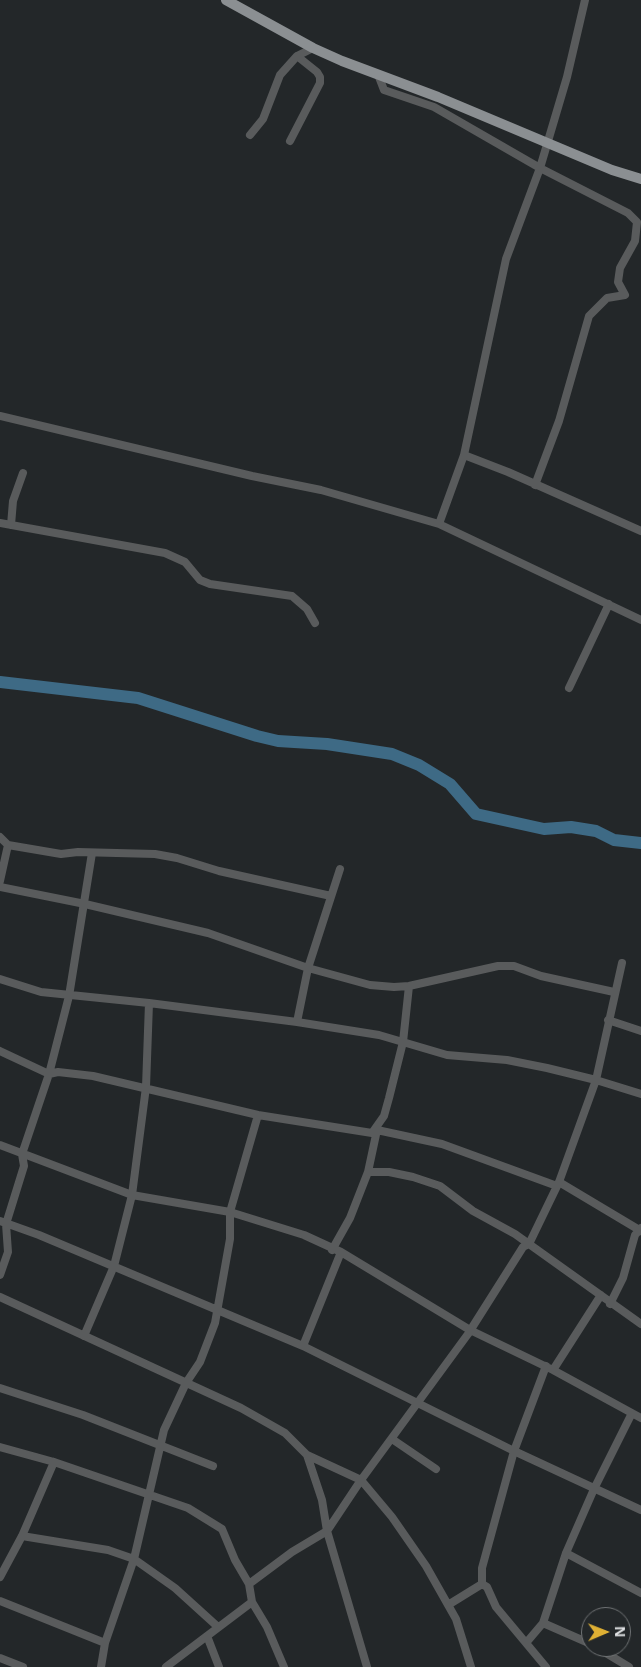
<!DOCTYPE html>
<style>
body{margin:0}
#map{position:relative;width:641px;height:1667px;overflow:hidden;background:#232729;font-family:"Open Sans",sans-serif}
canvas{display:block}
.north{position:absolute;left:581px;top:1607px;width:50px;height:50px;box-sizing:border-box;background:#232729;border:1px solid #6f7274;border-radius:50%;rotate:89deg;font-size:14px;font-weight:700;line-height:20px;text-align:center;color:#e0e2e4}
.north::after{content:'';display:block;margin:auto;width:18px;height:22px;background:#dfb034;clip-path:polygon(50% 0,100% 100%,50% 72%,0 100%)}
</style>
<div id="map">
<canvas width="641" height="1667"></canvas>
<div class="north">N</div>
</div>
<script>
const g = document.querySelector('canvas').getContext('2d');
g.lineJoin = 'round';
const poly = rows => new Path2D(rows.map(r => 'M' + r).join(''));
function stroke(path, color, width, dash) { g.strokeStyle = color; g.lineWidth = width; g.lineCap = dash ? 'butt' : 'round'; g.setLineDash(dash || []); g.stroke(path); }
stroke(poly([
 [0,682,138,698,257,736,278,741,327,744,392,754,419,765,450,784,476,814,544,829,571,827,596,831,614,840,641,843]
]), '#3e6a85', 12);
stroke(poly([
 [379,77,384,90,434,107,540,168,628,213,637,222,635,241,620,268,618,282,625,295,607,298,589,316,559,421,535,485],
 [250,135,263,119,280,75,297,56,313,48],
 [290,141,320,83,320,77,317,72,297,56],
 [0,416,252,476,321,490,439,524,641,620],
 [464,455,508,472,641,531],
 [0,523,165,553,185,562,200,580,210,584,292,596,307,609,315,623],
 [439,524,464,455,506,259,540,168,567,77,585,0],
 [11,525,13,501,23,473],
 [569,688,609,604],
 [0,837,8,845,61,854,78,852,155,854,177,858,219,871,331,896],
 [0,881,8,845],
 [0,887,85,904,208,933,308,968,370,985,394,987,409,986,498,966,514,966,541,976,614,992],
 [0,979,41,992,149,1003,297,1022,379,1035,447,1055,507,1060,547,1068,596,1080,641,1094],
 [608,1020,641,1031],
 [297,1022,308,968,340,869],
 [0,1051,49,1074,58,1072,93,1076,258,1115,372,1133,377,1130,442,1144,557,1186],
 [372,1133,384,1116,389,1098,403,1042,409,986],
 [0,1145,132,1195,230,1212,304,1235,341,1252,470,1330,553,1370,641,1418],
 [368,1172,389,1172,413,1177,440,1186,473,1211,515,1234,641,1324],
 [559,1182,641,1231],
 [0,1221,39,1235,303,1346,514,1451,641,1510],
 [332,1250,350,1218,368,1172,377,1130],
 [0,1275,8,1252,6,1224,24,1166,22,1154,49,1074,69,996,92,853],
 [0,1297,241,1408,285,1433,307,1455,361,1480,392,1517,426,1566,456,1619,471,1667],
 [610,1304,623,1278,635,1235,641,1228],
 [84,1336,114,1266,132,1195,146,1087,149,1003],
 [303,1346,341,1252],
 [553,1370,601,1295],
 [0,1388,83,1415,213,1466],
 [392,1439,436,1469],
 [0,1447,54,1462,188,1508,222,1529,235,1560,249,1584,252,1602,267,1627,284,1667],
 [307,1455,322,1500,327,1531,367,1667],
 [22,1536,108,1550,134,1559,175,1588,218,1627],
 [566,1553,641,1593],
 [0,1577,22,1536,54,1462],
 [249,1584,292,1552,327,1531,361,1480,468,1334,523,1247,529,1244,559,1182,596,1080,622,963],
 [0,1601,105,1643],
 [448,1605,482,1584],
 [543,1623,591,1644],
 [207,1636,219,1667],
 [526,1643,543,1623,566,1553,594,1489,632,1413],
 [596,1647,629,1667],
 [0,1658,23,1667],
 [101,1667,105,1643,134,1559,164,1430,186,1383,200,1362,215,1323,230,1239,230,1212,258,1115],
 [166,1667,252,1602],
 [546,1667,496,1607,487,1587,482,1584,482,1568,514,1451,546,1366]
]), '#595b5c', 8);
stroke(poly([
 [226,0,313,48,342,61,438,97,612,170,641,179]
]), '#8b8f92', 10);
</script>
